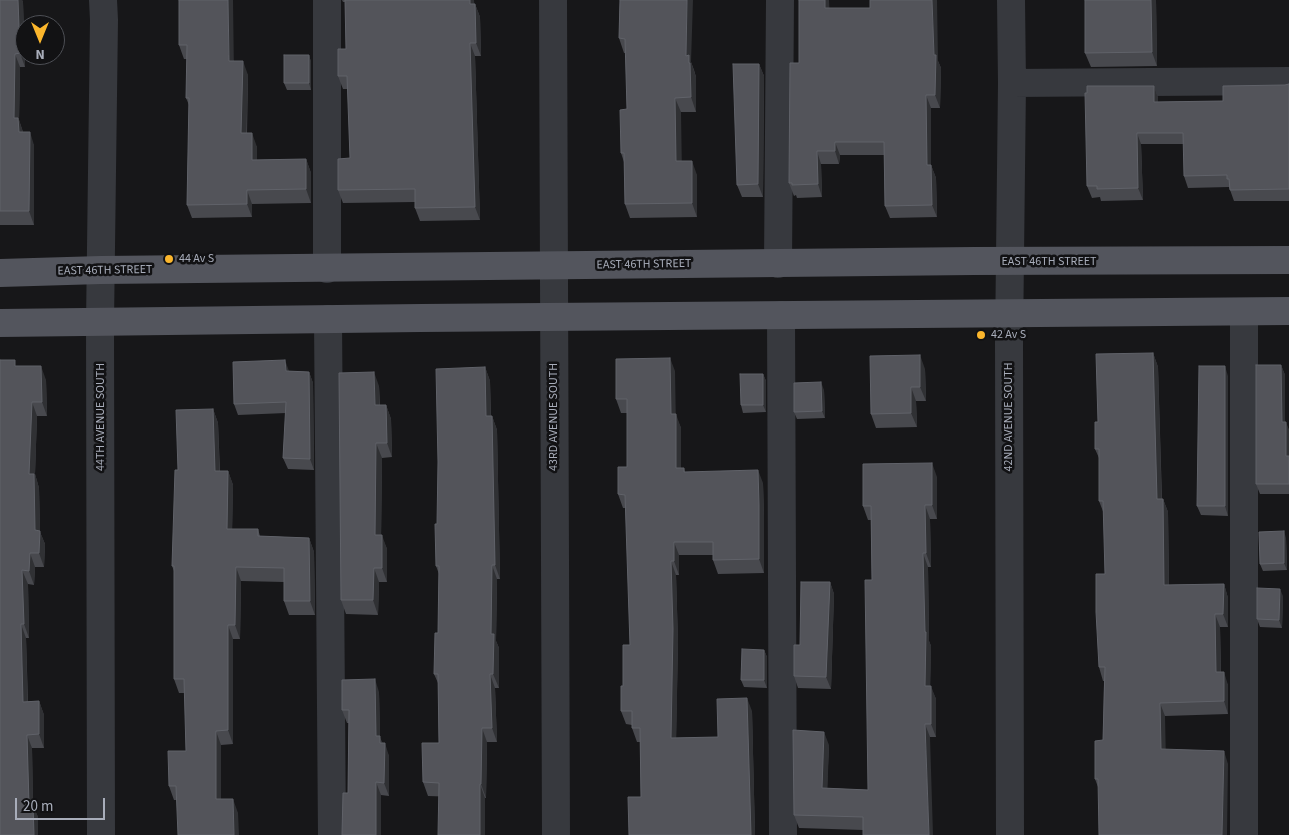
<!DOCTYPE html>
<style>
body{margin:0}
#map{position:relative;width:1289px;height:835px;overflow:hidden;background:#171719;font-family:"Source Sans 3",sans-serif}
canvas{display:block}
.north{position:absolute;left:15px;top:15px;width:50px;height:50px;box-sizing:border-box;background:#121214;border:1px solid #4e5056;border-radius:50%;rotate:180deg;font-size:14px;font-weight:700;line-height:20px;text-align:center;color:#a8adba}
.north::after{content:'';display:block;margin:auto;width:18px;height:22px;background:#fbb62c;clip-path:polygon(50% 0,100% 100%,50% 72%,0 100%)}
.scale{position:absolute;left:15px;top:798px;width:90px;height:22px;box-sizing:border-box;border:2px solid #a8adba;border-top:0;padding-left:6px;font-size:15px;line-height:18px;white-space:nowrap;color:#a8adba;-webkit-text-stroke:4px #121214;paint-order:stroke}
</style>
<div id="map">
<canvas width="1289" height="835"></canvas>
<div class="north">N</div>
<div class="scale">20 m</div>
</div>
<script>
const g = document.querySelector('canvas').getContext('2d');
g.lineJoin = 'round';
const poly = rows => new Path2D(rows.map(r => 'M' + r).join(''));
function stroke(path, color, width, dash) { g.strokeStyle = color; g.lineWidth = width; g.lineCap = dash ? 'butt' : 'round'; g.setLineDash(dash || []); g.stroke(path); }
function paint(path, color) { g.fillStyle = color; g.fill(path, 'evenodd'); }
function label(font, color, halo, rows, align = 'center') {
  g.font = font + ' "Source Sans 3",sans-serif'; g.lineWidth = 5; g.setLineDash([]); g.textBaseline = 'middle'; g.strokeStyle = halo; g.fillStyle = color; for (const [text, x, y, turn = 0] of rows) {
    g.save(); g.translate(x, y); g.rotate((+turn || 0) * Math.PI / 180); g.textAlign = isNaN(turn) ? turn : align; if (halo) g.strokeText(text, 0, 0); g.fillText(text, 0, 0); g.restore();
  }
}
stroke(poly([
 [553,0,556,835],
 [1012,83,1289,81],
 [778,264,780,0],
 [327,269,327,0],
 [781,315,783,835],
 [328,319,332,835],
 [101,835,100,323,104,20,103,0],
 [1010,835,1009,343,1012,83,1011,0],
 [1244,835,1244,312]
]), '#37393e', 28);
stroke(poly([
 [0,273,101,270,974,261,1289,260],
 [0,323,421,318,1289,311]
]), '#53555d', 28);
paint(poly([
 [0,0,22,0,23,2,25,67,20,67,19,120,23,132,34,145,34,225,0,225],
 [179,0,234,61,248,75,247,133,257,147,257,160,306,159,311,173,311,203,252,204,252,217,192,218,187,205,189,105,186,98,187,59,184,59,179,45],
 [342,0,474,0,474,4,475,4,480,17,481,56,475,56,480,220,420,221,415,208,415,202,343,203,338,190,350,158,348,89,343,89,338,76,346,49,345,2,343,2],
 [620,0,691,62,694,70,696,77,696,112,681,112,681,161,697,175,697,217,630,218,625,204,624,162,621,153,627,109,626,53,624,53,619,38],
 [799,0,829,0,829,8,938,61,941,68,940,108,931,108,931,165,936,178,937,217,890,218,885,206,884,155,840,155,839,164,821,164,822,197,797,198,796,195,794,196,789,183,799,63],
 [1085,0,1156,0,1157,66,1091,67,1085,53],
 [309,55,311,62,311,90,287,90,284,83],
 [759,64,764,76,763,197,742,197,737,185],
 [1289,84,1289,201,1234,201,1229,187,1188,188,1184,176,1184,144,1141,144,1143,200,1101,201,1100,197,1092,198,1087,186,1154,86,1158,98,1158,102,1223,101],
 [1153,353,1158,367,1162,499,1163,499,1168,512,1169,585,1224,584,1228,598,1228,627,1220,627,1221,672,1228,685,1228,714,1165,716,1165,749,1228,764,1098,787,1095,779,1103,740,1104,681,1103,681,1099,667,1105,574,1104,514,1099,501,1099,458,1095,449,1098,422],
 [1281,365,1285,375,1285,422,1289,430,1289,494,1260,494,1256,484],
 [18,366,46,380,47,416,37,416,35,474,39,488,40,532,45,544,44,567,35,567,34,585,28,584,29,638,26,638,28,702,39,701,44,715,44,748,32,748,33,806,38,817,0,835],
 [485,367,490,381,491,416,492,416,497,430,500,579,497,579,496,641,499,648,499,688,495,688,497,742,487,742,486,798,428,796,423,782,439,743,438,683,434,674,438,633,439,574,436,566],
 [925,369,926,401,916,401,917,427,876,428,871,414],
 [289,371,309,372,313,383,314,470,288,469,283,458,286,413,238,415,234,404],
 [675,371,675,414,681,428,681,468,684,468,685,472,763,483,764,518,764,573,718,574,713,560,713,555,679,555,679,575,676,575,678,642,676,738,718,737,752,711,755,835,629,835,641,797,640,742,637,742,632,728,632,725,626,724,621,711,623,686,630,645,626,508,623,508,618,494,627,467,627,413,621,413,616,399],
 [763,374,766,381,766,412,743,413,741,405],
 [1228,376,1228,516,1201,515,1197,506],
 [379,386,380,405,386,405,391,419,392,457,382,458,381,535,387,549,387,582,379,582,378,615,346,614,341,600],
 [824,390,825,418,797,419,794,412],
 [213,409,218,423,220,471,228,471,233,485,232,529,258,529,260,536,309,538,314,552,315,615,289,615,284,601,284,582,241,581,240,639,233,639,233,744,221,745,221,799,238,813,177,800,174,800,169,786,186,751,185,693,179,693,174,679,174,571,172,566,178,470],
 [937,477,937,519,930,519,931,567,928,567,929,641,931,646,930,686,936,699,936,737,930,737,863,830,799,828,794,815,829,745,827,788,868,790,872,580,871,520,868,520,863,506],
 [1286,538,1287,570,1263,571,1260,564],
 [830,582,834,594,831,689,798,688,794,676,800,645],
 [1283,596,1282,628,1260,627,1257,619],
 [764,650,767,657,767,688,744,687,741,680],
 [379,692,380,738,389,756,389,796,381,795,381,835,342,835,348,793,349,723,347,723,342,710]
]), '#48494e');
paint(poly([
 [18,0,22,0,23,2,25,67,20,53],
 [228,0,233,0,234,75,229,61],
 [470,0,474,0,475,17,470,4],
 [687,0,693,0,691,62,696,77,696,112,691,97,686,56],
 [825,0,829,0,830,21,825,8],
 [932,0,937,0,938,61,941,68,940,108,935,95],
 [1151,0,1156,0,1157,66,1152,52],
 [475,4,480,17,481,56,476,43],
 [470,43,475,56,480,220,475,207],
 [15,54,20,67,19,120,23,132,24,145,14,118],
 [309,55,311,62,311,90,309,83],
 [243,61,248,75,246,147,241,133],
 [759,64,764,76,763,197,758,184],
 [1154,86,1158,98,1158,114,1154,102],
 [926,95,931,108,931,165,936,178,937,217,932,205,927,165],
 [675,98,681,112,682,175,676,161],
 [30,132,34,145,34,225,29,211],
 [252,133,257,147,257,173,252,160],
 [1137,133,1141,144,1143,200,1138,188],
 [835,142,840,155,839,164,835,151],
 [817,151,821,164,822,197,818,184],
 [306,159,311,173,311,203,306,189],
 [692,161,697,175,697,217,692,203],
 [247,190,252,204,252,217,247,204],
 [1153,353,1158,367,1162,512,1157,499],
 [920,355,925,369,926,401,920,387],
 [670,358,675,371,676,428,671,414],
 [285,360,289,371,286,371],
 [1281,365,1285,375,1285,432,1282,422],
 [41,366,46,380,47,416,42,402],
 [1225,366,1228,376,1228,516,1225,506],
 [485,367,490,381,491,430,486,416],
 [309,372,313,383,314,470,310,459],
 [374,372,379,386,380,419,375,405],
 [763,374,766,381,766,412,763,405],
 [821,382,824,390,825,418,822,411],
 [911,387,916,401,917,427,911,413],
 [32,402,37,416,35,474,39,488,40,532,45,544,44,567,39,553,35,530,29,474],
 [386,405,391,419,392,457,387,443],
 [213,409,218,423,220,485,215,471],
 [676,414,681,428,681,481,676,468],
 [492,416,497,430,500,579,495,565],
 [1286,422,1289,430,1289,465,1286,456],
 [376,443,382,458,381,549,375,535],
 [932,463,937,477,937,519,932,505],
 [758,470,763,483,764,518,764,573,759,559],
 [228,471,233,485,232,543,227,529],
 [1163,499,1168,512,1169,599,1164,585],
 [925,505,930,519,931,567,926,553],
 [1284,531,1286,538,1287,570,1284,563],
 [382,535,387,549,387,582,382,568],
 [309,538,314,552,315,615,310,601],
 [674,542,679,555,679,575,674,561],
 [30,553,35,567,34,585,29,571],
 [923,553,928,567,929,641,931,646,930,699,925,686],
 [671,561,676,575,678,642,676,751,671,738],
 [492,565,497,579,496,641,499,648,499,688,493,674,491,634],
 [236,567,241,581,240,639,235,625],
 [374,568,379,582,378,615,373,600],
 [22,570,28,584,29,638,24,624],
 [830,582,834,594,831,689,826,677],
 [1224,584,1228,598,1228,627,1223,614],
 [1280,589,1283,596,1282,628,1279,620],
 [1215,614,1220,627,1221,685,1216,672],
 [21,624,26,638,28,716,23,702],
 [228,625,233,639,233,744,228,730],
 [764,650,767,657,767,688,764,680],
 [1224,672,1228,685,1228,714,1224,701],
 [490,674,495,688,497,742,492,728],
 [375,679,379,692,380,738,385,749,385,743,389,756,389,796,384,783,376,736],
 [931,686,936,699,936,737,931,724],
 [747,698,752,711,755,835,751,835],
 [39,701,44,715,44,748,39,734],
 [1160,703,1165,716,1166,762,1161,749],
 [925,724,930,737,933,835,929,835],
 [482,728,487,742,486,798,481,784],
 [216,731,221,745,221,813,216,799],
 [824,732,829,745,827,802,822,788],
 [27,735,32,748,33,806,38,817,38,835,34,835,29,804],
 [1224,751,1228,764,1227,835,1222,835],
 [376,782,381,795,381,835,376,835],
 [480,784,485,798,485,835,480,835],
 [233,799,238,813,239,835,234,835]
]), '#303134');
const building = poly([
 [0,0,18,0,20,53,15,54,14,118,18,118,19,132,30,132,29,211,0,211,0,0],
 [179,0,228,0,229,61,243,61,241,133,252,133,252,160,306,159,306,189,247,190,247,204,187,205,189,98,186,98,187,45,179,45,179,0],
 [345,0,470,0,470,4,475,4,476,43,470,43,475,207,415,208,415,189,338,190,338,159,350,158,347,76,338,76,338,49,346,49,345,0],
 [620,0,687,0,686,56,689,55,689,63,690,63,691,97,675,98,676,161,692,161,692,203,625,204,624,153,621,153,620,110,627,109,625,39,619,38,620,0],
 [799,0,825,0,825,8,870,8,870,0,932,0,934,55,936,55,935,95,926,95,927,165,931,165,932,205,885,206,884,142,835,142,835,151,817,151,818,184,792,185,792,183,789,183,790,63,799,63,799,0],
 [1085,0,1151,0,1152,52,1085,53,1085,0],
 [284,55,309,55,309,83,284,83,284,55],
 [733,64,759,64,758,184,737,185,733,64],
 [1289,84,1289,189,1230,190,1229,179,1227,179,1227,175,1184,176,1183,133,1137,133,1138,188,1097,189,1097,186,1087,186,1085,93,1087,93,1087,86,1154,86,1154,102,1223,101,1223,86,1285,85,1289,84],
 [1153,353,1157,499,1163,499,1164,585,1224,584,1223,614,1215,614,1216,672,1224,672,1224,701,1160,703,1161,749,1224,751,1222,835,1099,835,1098,779,1095,779,1095,741,1103,740,1105,667,1099,667,1096,612,1096,574,1105,574,1103,501,1099,501,1099,449,1095,449,1095,422,1098,422,1096,354,1153,353],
 [920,355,920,387,911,387,911,413,871,414,870,356,920,355],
 [670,358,671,414,676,414,676,468,684,468,684,472,758,470,759,505,759,559,713,560,713,542,674,542,674,561,671,561,673,629,671,738,718,737,717,699,747,698,751,835,629,835,628,797,641,797,640,728,632,728,632,711,621,711,621,686,623,686,623,645,630,645,625,495,618,494,618,467,627,467,627,399,616,399,616,359,670,358],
 [0,360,15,360,15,366,41,366,42,402,32,402,29,474,34,474,35,530,40,531,39,553,30,553,29,571,22,570,24,624,21,624,23,702,39,701,39,734,27,735,29,804,33,804,34,835,0,835,0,360],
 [285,360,286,371,309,372,310,459,283,458,286,402,234,404,233,362,285,360],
 [1256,365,1281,365,1282,422,1286,422,1286,456,1289,456,1289,484,1256,484,1256,365],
 [1199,366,1225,366,1225,506,1197,506,1199,366],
 [485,367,486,416,492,416,495,565,492,565,491,634,494,634,493,674,490,674,492,728,482,728,481,784,480,784,480,835,438,835,439,783,423,782,422,743,439,743,438,674,434,674,435,633,438,633,439,566,436,566,435,524,437,524,438,462,436,369,485,367],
 [374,372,375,405,386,405,387,443,376,443,375,535,382,535,382,568,374,568,373,600,341,600,339,373,374,372],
 [740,374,763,374,763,405,741,405,740,374],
 [821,382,822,411,794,412,794,383,821,382],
 [213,409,215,471,228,471,227,529,258,529,258,536,309,538,310,601,284,601,284,568,236,567,235,625,228,625,228,730,216,731,216,799,233,799,234,835,178,835,176,786,169,786,168,751,186,751,184,679,174,679,174,566,172,566,175,470,178,470,176,410,213,409],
 [932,463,932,505,925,505,926,553,923,553,925,632,926,632,925,686,931,686,931,724,925,724,929,835,863,835,863,817,794,815,793,730,824,732,822,788,868,790,865,580,872,580,871,506,863,506,863,464,932,463],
 [1284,531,1284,563,1260,564,1259,532,1284,531],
 [801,582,830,582,826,677,794,676,794,645,800,645,801,582],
 [1257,588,1280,589,1279,620,1257,619,1257,588],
 [742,649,764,650,764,680,741,680,742,649],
 [375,679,376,736,380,736,380,743,385,743,384,783,376,782,376,835,342,835,343,793,348,793,349,710,342,710,342,680,375,679]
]);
paint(building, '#53545a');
stroke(building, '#606269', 1);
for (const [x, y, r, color] of [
 [169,259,5,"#fbb62c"],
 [981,335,5,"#fbb62c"]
]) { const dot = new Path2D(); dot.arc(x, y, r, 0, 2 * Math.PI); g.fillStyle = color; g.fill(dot); stroke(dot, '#121214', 2); }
label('12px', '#a8adba', '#121214', [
 ["44 Av S",179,259],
 ["42 Av S",991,335]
], 'left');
label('12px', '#a8adba', '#121214', [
 ["EAST 46TH STREET",1049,262],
 ["EAST 46TH STREET",644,265,-1],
 ["EAST 46TH STREET",105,271,-1],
 ["44TH AVENUE SOUTH",101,417,-90],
 ["43RD AVENUE SOUTH",554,417,-90],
 ["42ND AVENUE SOUTH",1009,417,-90]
]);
</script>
